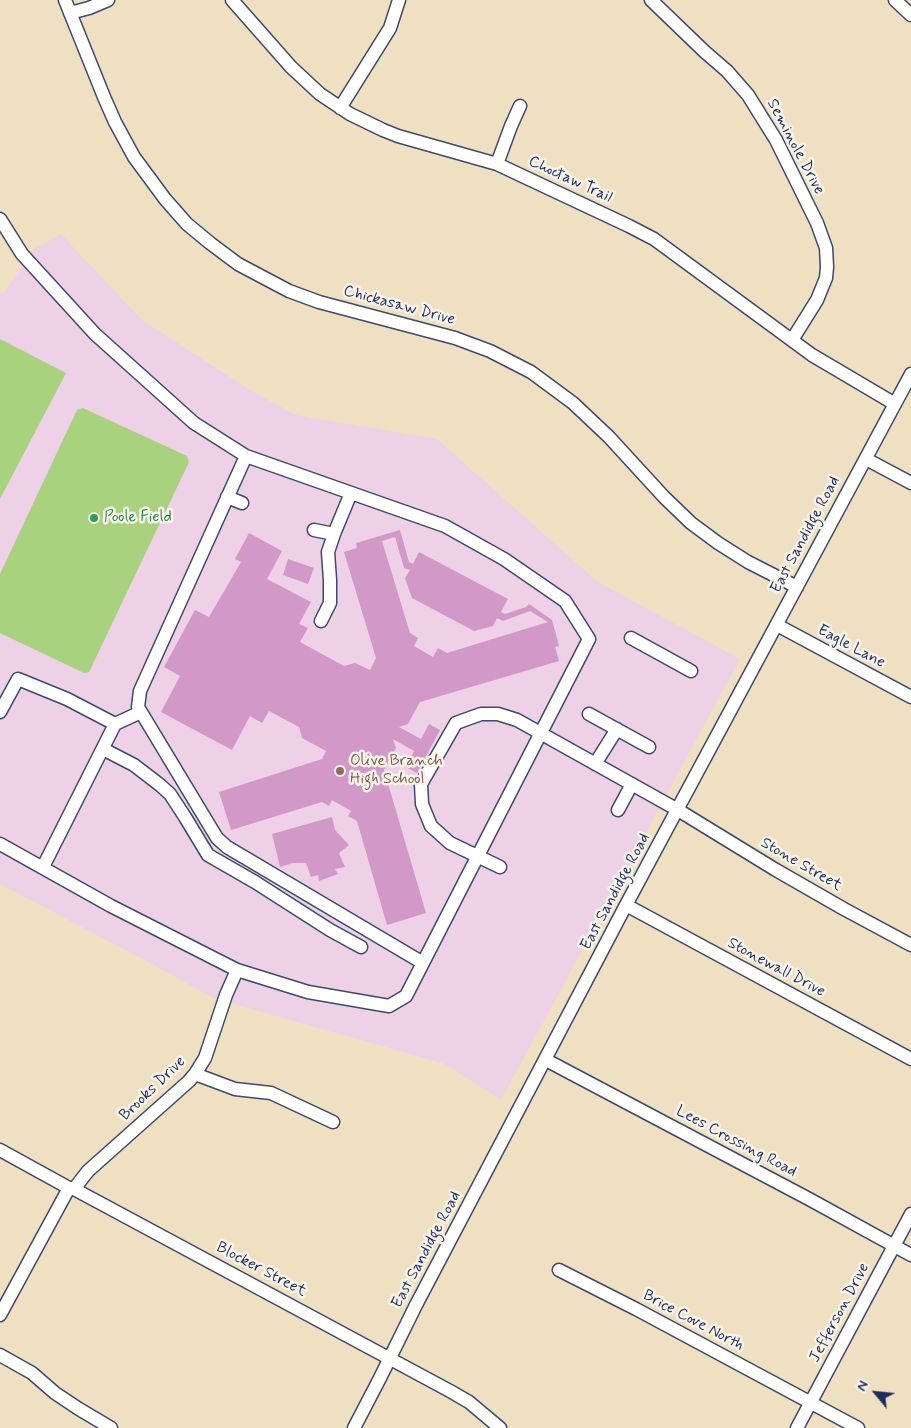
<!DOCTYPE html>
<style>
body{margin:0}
#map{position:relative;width:911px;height:1428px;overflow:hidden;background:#f0e0c2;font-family:Mynerve,sans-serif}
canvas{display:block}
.north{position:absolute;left:851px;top:1368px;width:50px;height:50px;-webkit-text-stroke:4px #f7f3e8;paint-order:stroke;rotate:298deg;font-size:14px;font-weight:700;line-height:20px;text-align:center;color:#1b2f5e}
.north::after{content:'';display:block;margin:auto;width:18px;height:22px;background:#1b2f5e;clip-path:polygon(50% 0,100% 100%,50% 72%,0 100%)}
</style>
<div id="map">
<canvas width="911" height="1428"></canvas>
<div class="north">N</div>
</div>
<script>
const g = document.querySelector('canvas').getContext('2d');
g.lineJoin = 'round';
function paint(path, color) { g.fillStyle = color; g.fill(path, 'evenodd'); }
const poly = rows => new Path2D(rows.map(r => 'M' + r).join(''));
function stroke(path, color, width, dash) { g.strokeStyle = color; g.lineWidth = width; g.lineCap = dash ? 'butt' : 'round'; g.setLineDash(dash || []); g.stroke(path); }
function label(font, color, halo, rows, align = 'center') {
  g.font = font + ' Mynerve,sans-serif'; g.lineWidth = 5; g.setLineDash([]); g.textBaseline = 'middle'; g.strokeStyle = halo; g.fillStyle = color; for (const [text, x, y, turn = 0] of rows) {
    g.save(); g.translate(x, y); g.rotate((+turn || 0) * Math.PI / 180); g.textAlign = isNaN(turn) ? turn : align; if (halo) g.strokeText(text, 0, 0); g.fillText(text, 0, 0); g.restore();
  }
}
paint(poly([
 [61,234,142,320,250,390,296,415,437,439,598,582,740,659,501,1100,445,1064,213,998,154,965,0,884,0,293,3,294,34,249]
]), '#eed0e7');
paint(poly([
 [0,339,66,373,0,499],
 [83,408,187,456,189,462,89,672,84,673,0,633,0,574,77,410]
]), '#a9d27e');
paint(poly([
 [400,530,409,562,413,564,419,552,508,599,501,612,505,614,526,607,529,604,552,620,559,646,555,647,559,661,420,702,408,724,399,727,421,739,429,724,440,730,417,773,406,767,414,751,393,739,396,748,384,770,426,913,387,925,357,821,348,816,351,811,332,800,329,806,322,802,231,830,219,792,322,759,326,751,302,738,299,727,269,711,262,723,250,716,232,750,161,712,180,676,164,667,195,610,209,617,241,562,235,559,249,533,282,551,267,579,311,602,299,624,308,628,300,642,344,666,355,663,370,670,376,658,344,552,357,548,356,543],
 [395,537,404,568,410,570,405,578,412,598,474,631,493,626,497,618,503,621,530,611,548,622,447,653,438,648,433,657,414,646,418,638,410,633,382,541],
 [288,559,314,568,308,584,283,575],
 [332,817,335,830,349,845,339,853,345,867,335,869,338,874,319,881,318,875,311,877,306,863,293,863,280,867,272,834]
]), '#d298c8');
const minor = poly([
 [65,0,104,97,115,122,134,157,165,199,187,224,210,243,238,264,289,291,319,302,455,338,490,351,531,372,573,403,609,437,664,497,691,523,718,543,748,562,797,587],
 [232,0,291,67,320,94,350,114,383,130,398,136,497,164,629,226,654,239,812,355,895,404],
 [651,0,705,52,727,71,748,95,776,140,817,223,826,248,827,267,826,278,817,300,792,340],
 [895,0,911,15],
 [70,13,89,8,108,0],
 [340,108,390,28,399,0],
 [497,164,511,126,520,106],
 [0,219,22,254,95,334,194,423,246,456,445,526,504,559,565,601,589,639,406,996,389,1006,308,992,237,970,226,995,205,1058,195,1074,189,1081,88,1171,74,1189],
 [246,456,140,691,138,707,217,838,227,847,423,963],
 [866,459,911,483],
 [227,497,242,503],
 [314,530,334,534],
 [321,621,330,603,330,580,328,552,334,534,351,493],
 [777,625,911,697],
 [631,638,691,671],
 [0,712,18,679,67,699,115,724,141,712],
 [589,714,649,747],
 [103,749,134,765,160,785,170,794,185,817,208,855,255,882,330,930,361,947],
 [595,764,617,729],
 [618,810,632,784],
 [0,844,111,906,237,970],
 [43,867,115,724],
 [500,867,450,843,431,826,422,804,421,784,456,723,481,714,498,714,517,720,678,810,776,870,844,909,911,945],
 [626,905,911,1059],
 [546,1060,809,1199,911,1255],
 [195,1074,235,1089,271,1093,333,1122],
 [0,1150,69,1188,74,1189,450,1391,469,1402,500,1428],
 [559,1270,636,1309,858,1428],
 [0,1315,69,1188],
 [0,1355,32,1373,55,1393,79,1409,111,1428],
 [354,1428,380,1378,416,1305,626,905,911,374],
 [797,1428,911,1214]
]);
stroke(minor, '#3b4a6d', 15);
stroke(minor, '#fff', 12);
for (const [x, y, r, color] of [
 [94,518,5,"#2e9e5b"],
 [340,771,5,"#8d6e63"]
]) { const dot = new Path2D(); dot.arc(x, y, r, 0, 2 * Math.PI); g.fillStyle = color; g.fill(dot); stroke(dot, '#f7f3e8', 2); }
label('16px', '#1b2f5e', '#f7f3e8', [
 ["Seminole Drive",795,147,62],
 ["Choctaw Trail",570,180,25],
 ["Chickasaw Drive",399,306,15],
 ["East Sandidge Road",806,535,-62],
 ["Eagle Lane",851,647,28],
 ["Stone Street",801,865,30],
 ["East Sandidge Road",616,892,-62],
 ["Stonewall Drive",776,968,28],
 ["Brooks Drive",153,1089,-44],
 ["Lees Crossing Road",736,1142,28],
 ["East Sandidge Road",427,1250,-62],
 ["Blocker Street",261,1270,28],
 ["Jefferson Drive",840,1313,-62],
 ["Brice Cove North",693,1321,28]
]);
label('16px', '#27864d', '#f7f3e8', [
 ["Poole Field",104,518]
], 'left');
label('16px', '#785e54', '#f7f3e8', [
 ["Olive Branch",350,762],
 ["High School",350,780]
], 'left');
</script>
